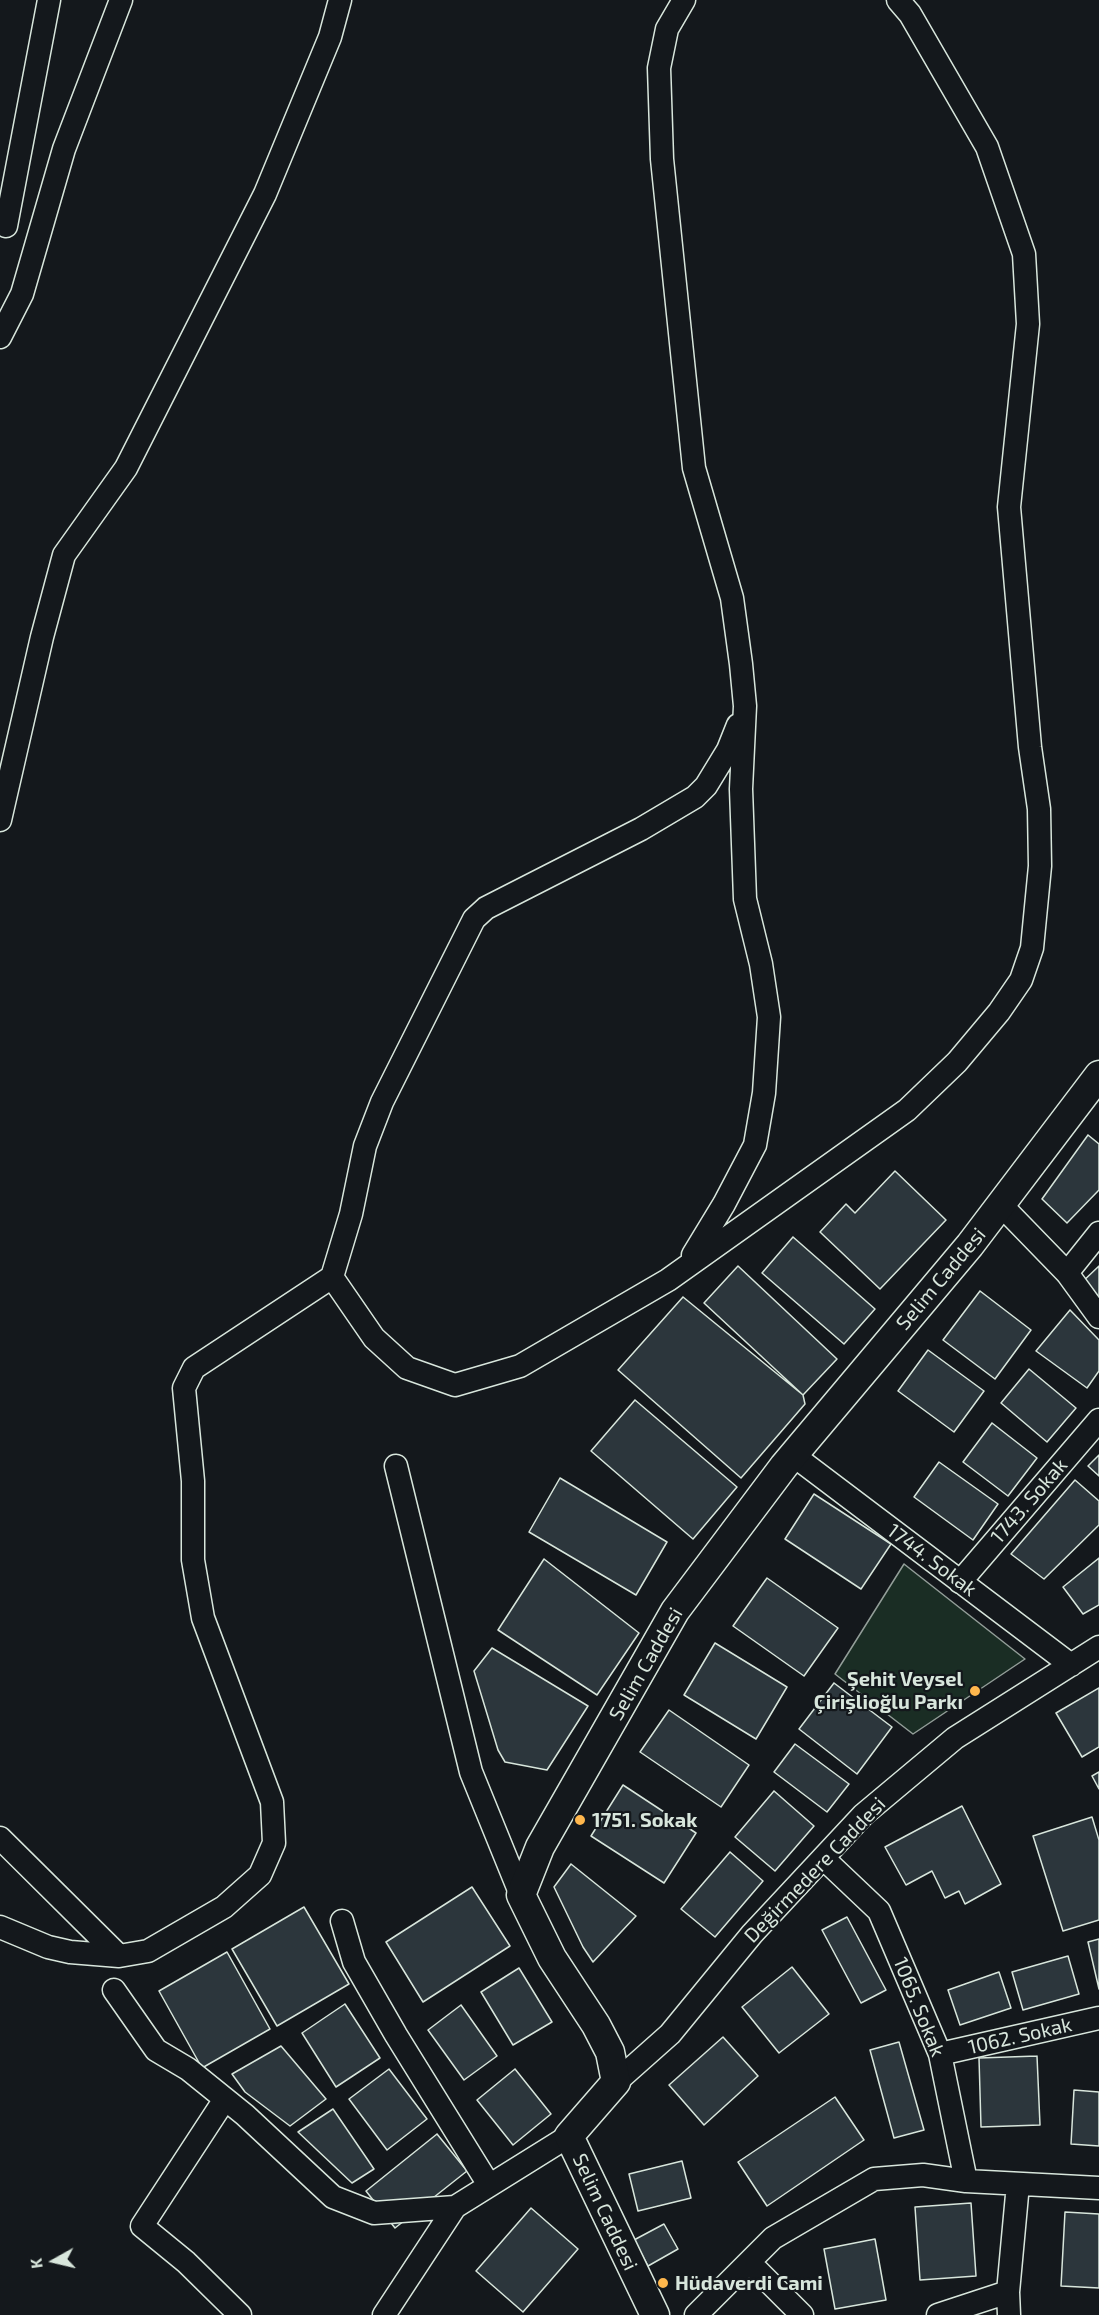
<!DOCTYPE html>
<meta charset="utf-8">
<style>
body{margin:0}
#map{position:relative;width:1099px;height:2315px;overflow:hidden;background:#14181c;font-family:"Exo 2",sans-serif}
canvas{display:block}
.north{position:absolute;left:24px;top:2231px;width:60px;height:60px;-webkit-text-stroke:4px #14181c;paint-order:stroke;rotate:262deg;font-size:16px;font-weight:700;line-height:24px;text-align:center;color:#d8e6dc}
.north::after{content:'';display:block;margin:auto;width:21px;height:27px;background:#d8e6dc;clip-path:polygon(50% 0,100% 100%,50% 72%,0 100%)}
</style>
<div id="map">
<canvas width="1099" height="2315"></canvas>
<div class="north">K</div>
</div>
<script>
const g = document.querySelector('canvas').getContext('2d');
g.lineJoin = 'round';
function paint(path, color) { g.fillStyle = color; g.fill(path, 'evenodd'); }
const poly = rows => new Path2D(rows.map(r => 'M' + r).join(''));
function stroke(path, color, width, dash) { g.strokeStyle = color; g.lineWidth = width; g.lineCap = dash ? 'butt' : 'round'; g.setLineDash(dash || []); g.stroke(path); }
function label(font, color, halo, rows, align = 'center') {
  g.font = font + ' "Exo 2",sans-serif'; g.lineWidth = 4.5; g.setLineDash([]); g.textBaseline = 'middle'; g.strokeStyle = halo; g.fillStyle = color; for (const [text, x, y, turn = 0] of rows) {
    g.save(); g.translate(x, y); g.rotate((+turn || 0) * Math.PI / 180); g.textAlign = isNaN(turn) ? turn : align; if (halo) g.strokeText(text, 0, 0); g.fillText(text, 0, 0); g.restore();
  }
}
const green = poly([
 [904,1564,1025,1659,913,1734,835,1674,904,1564]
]);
paint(green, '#1a2d24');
stroke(green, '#939e99', 1.5);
const building = poly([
 [1088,1135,1099,1144,1099,1190,1067,1223,1042,1199,1088,1135],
 [895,1171,946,1220,880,1289,820,1232,846,1204,855,1213,895,1171],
 [793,1237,875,1309,844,1344,762,1273,793,1237],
 [738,1266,837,1359,803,1395,704,1303,738,1266],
 [1099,1266,1099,1306,1079,1285,1099,1266],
 [980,1291,1031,1330,995,1379,943,1340,980,1291],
 [683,1297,803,1395,805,1404,741,1478,618,1370,683,1297],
 [1070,1310,1099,1340,1099,1371,1087,1388,1036,1351,1070,1310],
 [928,1350,984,1391,954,1432,898,1391,928,1350],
 [1029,1369,1076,1408,1047,1442,1001,1403,1029,1369],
 [635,1400,737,1487,693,1539,591,1451,635,1400],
 [992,1423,1037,1458,1008,1496,963,1462,992,1423],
 [1099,1455,1099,1476,1088,1466,1099,1455],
 [939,1462,998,1504,973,1540,914,1497,939,1462],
 [560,1478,667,1542,636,1595,529,1532,560,1478],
 [1075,1480,1099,1501,1099,1525,1044,1579,1011,1554,1075,1480],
 [814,1494,891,1544,861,1589,785,1539,814,1494],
 [1099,1558,1099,1605,1083,1614,1063,1587,1099,1558],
 [544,1559,639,1633,597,1695,498,1630,544,1559],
 [767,1578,838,1628,804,1676,733,1626,767,1578],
 [715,1643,787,1687,756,1739,684,1695,715,1643],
 [492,1648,588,1706,547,1770,505,1762,498,1750,474,1671,492,1648],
 [834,1683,892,1727,857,1774,799,1729,834,1683],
 [1099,1688,1099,1747,1082,1757,1056,1713,1099,1688],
 [669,1710,749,1765,721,1807,640,1752,669,1710],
 [795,1744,849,1784,827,1812,774,1772,795,1744],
 [1099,1772,1099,1789,1092,1776,1099,1772],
 [623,1785,696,1833,664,1883,591,1836,623,1785],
 [774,1791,814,1826,775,1871,735,1837,774,1791],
 [962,1806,1001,1884,965,1904,959,1891,945,1898,932,1871,906,1885,885,1847,962,1806],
 [1092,1817,1099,1840,1099,1920,1063,1931,1033,1836,1092,1817],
 [730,1852,763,1881,715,1937,681,1909,730,1852],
 [571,1864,636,1916,593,1962,583,1947,554,1887,571,1864],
 [472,1887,510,1946,423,2002,386,1942,472,1887],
 [304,1907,349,1984,277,2026,232,1949,304,1907],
 [847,1917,886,1990,861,2003,822,1930,847,1917],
 [1099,1939,1099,1989,1088,1942,1099,1939],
 [227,1952,270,2029,202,2068,159,1991,227,1952],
 [1068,1956,1079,1994,1023,2010,1012,1972,1068,1956],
 [792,1967,829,2014,779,2053,742,2007,792,1967],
 [519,1968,552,2022,513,2045,481,1992,519,1968],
 [999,1972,1011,2008,960,2025,948,1990,999,1972],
 [345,2004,380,2058,336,2087,302,2033,345,2004],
 [461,2005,497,2056,464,2080,428,2030,461,2005],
 [723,2037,758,2076,704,2125,669,2085,723,2037],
 [899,2042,924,2130,894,2138,870,2050,899,2042],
 [281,2046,326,2099,290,2126,245,2092,232,2074,281,2046],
 [1037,2056,1040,2125,981,2127,979,2058,1037,2056],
 [389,2069,427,2119,387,2150,349,2099,389,2069],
 [515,2069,551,2114,513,2145,477,2100,515,2069],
 [1074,2090,1099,2092,1099,2146,1071,2144,1074,2090],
 [835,2097,864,2140,767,2206,738,2162,835,2097],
 [333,2109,374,2169,352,2183,298,2132,333,2109],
 [437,2134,467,2171,395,2228,366,2191,437,2134],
 [682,2161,691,2198,638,2211,629,2174,682,2161],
 [971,2203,976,2276,920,2280,915,2207,971,2203],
 [531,2208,578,2249,523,2312,476,2271,531,2208],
 [1065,2212,1099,2214,1099,2288,1061,2286,1065,2212],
 [664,2224,678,2249,648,2266,634,2240,664,2224],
 [875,2239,886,2300,835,2309,824,2249,875,2239]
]);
paint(building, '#2c363c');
stroke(building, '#d8e6dc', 1.5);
const minor = poly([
 [684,0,667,29,659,68,662,159,694,468,732,598,741,664,745,706,741,789,745,899,761,964,769,1017,764,1093,755,1145,724,1204,693,1255],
 [6,226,49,0],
 [0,337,22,294,64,149,121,0],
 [0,820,42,637,64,555,126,468,265,194,330,37,340,0],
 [1001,1205,1067,1273,1099,1317],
 [1067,1273,1099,1233],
 [332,1277,351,1214,365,1146,382,1102,474,919,486,908,641,829,695,797,706,786,728,750,738,725],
 [793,1455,1071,1665],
 [396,1466,471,1772,521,1895],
 [960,1582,1099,1420],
 [0,1838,119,1956],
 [823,1858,879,1911,940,2054,966,2181],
 [342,1921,354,1962,396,2035,489,2185],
 [0,1927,48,1947,70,1952,119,1956,148,1951,224,1907,260,1875,274,1843,272,1802,203,1618,193,1560,193,1481,184,1388,194,1368,332,1277,374,1338,407,1368,455,1385,520,1366,668,1280,907,1110,957,1062,999,1012,1021,980,1032,948,1040,866,1039,809,1030,747,1009,507,1028,324,1024,254,987,147,910,14,898,0],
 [114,1990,156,2050,188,2069,245,2115,333,2197,374,2213,455,2207,569,2136],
 [940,2054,1099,2018],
 [616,2082,670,2034,752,1934,863,1815,955,1738,1099,1647],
 [225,2099,142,2226,186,2262,240,2315],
 [749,2262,802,2315],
 [384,2315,455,2207],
 [696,2315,773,2238,874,2179,923,2175,966,2181,1099,2188],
 [938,2315,1008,2292],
 [1009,2315,1008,2292,1018,2184]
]);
const major = poly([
 [655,2315,569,2136,616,2082,610,2052,596,2025,552,1958,521,1895,540,1847,675,1611,784,1466,970,1245,1099,1075]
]);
stroke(minor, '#d8e6dc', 25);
stroke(major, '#d8e6dc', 31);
stroke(minor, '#14181c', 22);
stroke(major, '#14181c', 28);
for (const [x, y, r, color] of [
 [975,1691,6,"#ffb74d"],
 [580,1820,6,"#ffb74d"],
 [663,2283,6,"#ffb74d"]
]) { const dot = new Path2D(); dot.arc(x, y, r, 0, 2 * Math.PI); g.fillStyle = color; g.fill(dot); stroke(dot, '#14181c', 2); }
label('20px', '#d8e6dc', '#14181c', [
 ["Selim Caddesi",941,1279,-50],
 ["1743. Sokak",1029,1501,-49],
 ["1744. Sokak",932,1560,37],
 ["Selim Caddesi",646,1664,-60],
 ["Değirmedere Caddesi",815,1870,-46],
 ["1065. Sokak",919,2007,68],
 ["1062. Sokak",1020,2036,-13],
 ["Selim Caddesi",605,2212,65]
]);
label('bold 20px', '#d8e6dc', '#14181c', [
 ["Şehit Veysel",963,1679,"right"],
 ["Çirişlioğlu Parkı",963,1702,"right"],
 ["1751. Sokak",592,1820],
 ["Hüdaverdi Cami",675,2283]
], 'left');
</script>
